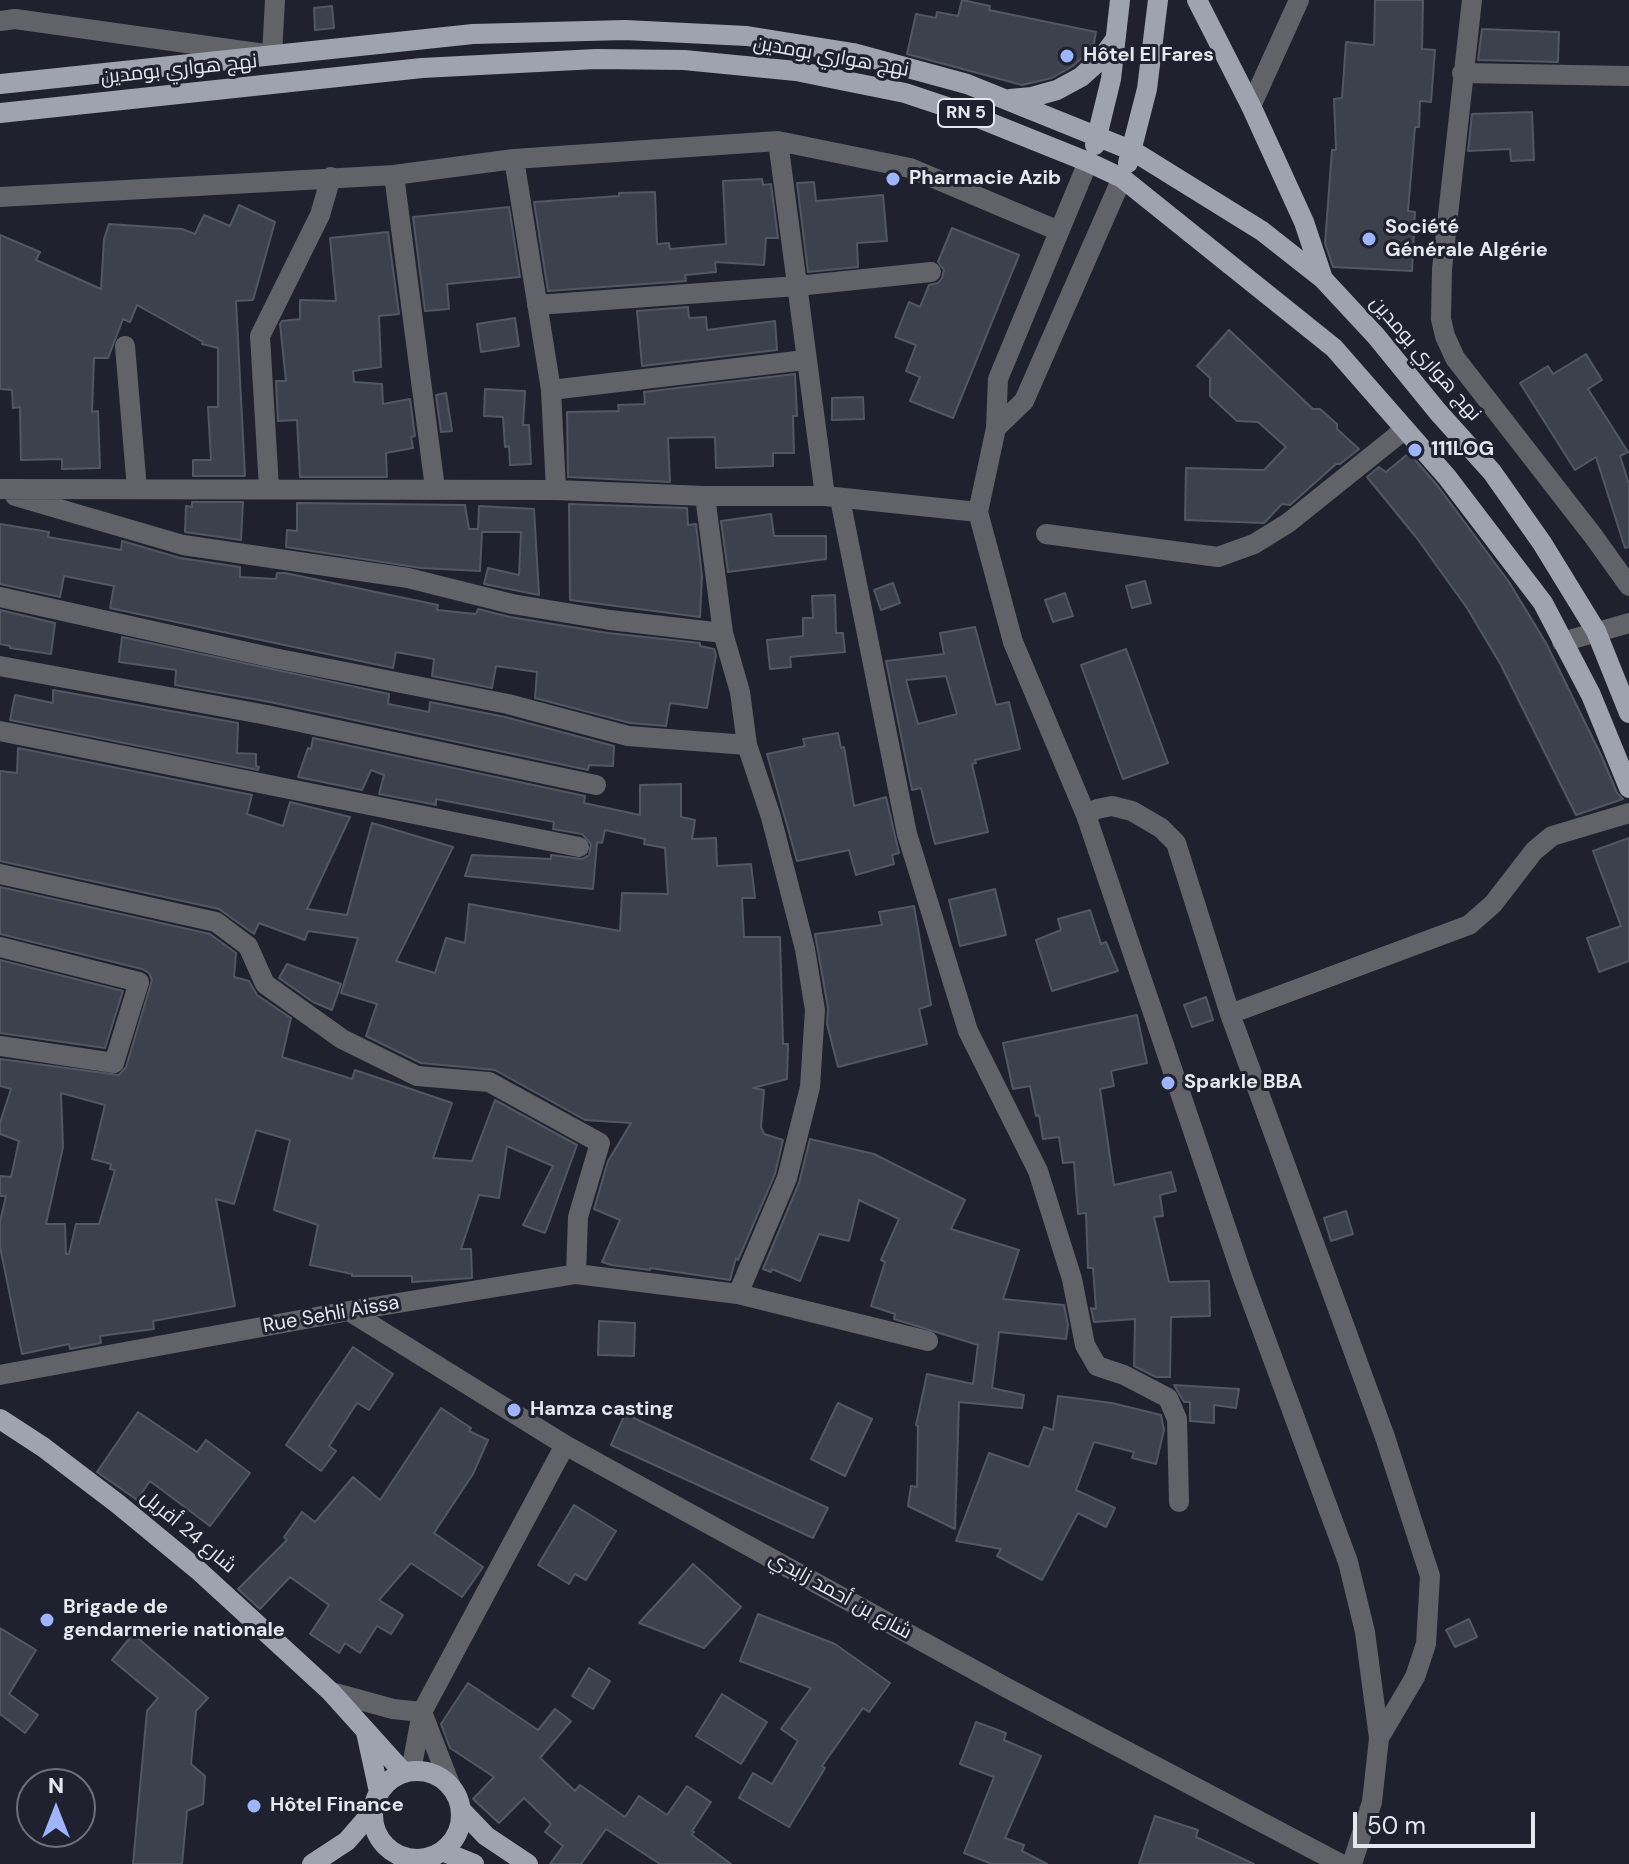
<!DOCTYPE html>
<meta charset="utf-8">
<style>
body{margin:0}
#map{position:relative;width:1629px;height:1864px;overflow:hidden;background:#1f222e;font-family:"DM Sans",sans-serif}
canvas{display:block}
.north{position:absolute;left:16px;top:1768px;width:80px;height:80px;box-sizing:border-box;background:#1f222e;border:2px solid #6f717c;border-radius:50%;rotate:0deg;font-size:22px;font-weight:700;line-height:32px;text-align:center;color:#e6e8f0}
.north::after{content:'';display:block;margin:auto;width:28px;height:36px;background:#9eb4fd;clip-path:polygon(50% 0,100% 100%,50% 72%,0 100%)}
.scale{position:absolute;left:1353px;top:1812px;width:182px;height:36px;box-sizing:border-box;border:4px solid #e6e8f0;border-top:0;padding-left:10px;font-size:24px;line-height:28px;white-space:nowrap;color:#e6e8f0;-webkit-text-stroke:6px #1f222e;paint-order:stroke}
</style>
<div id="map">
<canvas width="1629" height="1864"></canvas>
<div class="north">N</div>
<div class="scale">50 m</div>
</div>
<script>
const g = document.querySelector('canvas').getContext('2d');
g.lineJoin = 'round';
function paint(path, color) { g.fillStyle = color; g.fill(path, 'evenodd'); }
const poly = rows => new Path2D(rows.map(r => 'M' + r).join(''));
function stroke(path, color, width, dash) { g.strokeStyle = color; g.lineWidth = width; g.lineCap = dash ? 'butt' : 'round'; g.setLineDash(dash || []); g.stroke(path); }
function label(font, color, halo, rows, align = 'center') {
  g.font = font + ' "DM Sans",Cairo,sans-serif'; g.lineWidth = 6; g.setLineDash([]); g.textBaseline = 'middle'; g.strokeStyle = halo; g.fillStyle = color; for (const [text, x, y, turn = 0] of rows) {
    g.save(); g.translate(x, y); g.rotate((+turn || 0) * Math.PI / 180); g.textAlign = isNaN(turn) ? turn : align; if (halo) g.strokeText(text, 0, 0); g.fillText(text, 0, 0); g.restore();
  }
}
const building = poly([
 [962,0,990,6,989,10,1096,32,1093,48,1073,66,1052,78,1022,85,907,54,916,14,936,18,937,12,958,16,962,0],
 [1375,0,1423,0,1422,49,1435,50,1431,102,1420,101,1419,127,1415,127,1408,211,1415,212,1412,271,1333,267,1325,243,1332,150,1336,150,1334,99,1342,98,1346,42,1374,45,1375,0],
 [332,6,334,28,315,30,314,8,332,6],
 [1482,29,1559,32,1558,62,1478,60,1482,29],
 [1532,112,1534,160,1511,161,1510,149,1468,151,1472,114,1532,112],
 [762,179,763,185,771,184,778,238,766,238,764,265,715,262,716,272,685,275,686,281,548,291,534,202,619,196,619,193,655,192,657,244,669,243,670,249,726,244,723,181,762,179],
 [814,182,816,201,883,195,887,241,857,243,858,267,808,272,797,183,814,182],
 [239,205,275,222,253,300,236,301,245,476,193,476,193,460,211,460,208,407,218,407,218,348,202,344,203,342,137,305,130,322,123,319,108,358,94,358,92,412,98,411,100,468,62,469,62,459,21,460,20,407,13,408,12,390,0,389,0,235,40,252,36,260,101,289,104,239,109,224,182,229,195,234,204,215,230,226,239,205],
 [509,207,520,277,447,284,449,309,425,311,413,217,509,207],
 [952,228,1019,255,953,418,910,401,920,377,906,371,916,345,895,337,909,302,920,307,929,285,938,283,942,278,944,270,938,262,952,228],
 [388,232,399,314,379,316,381,367,353,371,354,382,382,384,383,404,410,399,415,436,411,437,413,448,386,453,387,477,300,477,297,420,278,421,276,381,286,381,280,324,282,321,300,319,300,300,336,301,330,238,388,232],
 [688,307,689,318,706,317,707,330,775,321,777,350,642,366,637,311,688,307],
 [515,318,519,346,481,352,477,324,515,318],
 [1229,330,1313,409,1320,409,1337,424,1337,429,1359,449,1340,464,1336,464,1290,505,1282,504,1264,523,1185,520,1186,468,1264,470,1286,447,1258,422,1237,421,1210,396,1210,378,1197,366,1229,330],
 [1586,354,1602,380,1588,389,1628,452,1620,456,1629,484,1629,547,1625,548,1596,457,1575,470,1520,383,1548,366,1553,374,1586,354],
 [795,374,797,416,793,416,794,453,773,453,773,466,716,468,715,437,668,438,670,482,568,477,567,412,619,411,618,405,645,404,644,392,795,374],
 [485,389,525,391,523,425,529,425,531,464,510,465,509,446,505,447,503,417,484,416,485,389],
 [446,393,452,431,441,432,436,395,446,393],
 [863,397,864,419,832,420,832,398,863,397],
 [1409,453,1437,485,1509,582,1546,643,1602,757,1617,793,1623,799,1576,815,1501,665,1467,608,1416,537,1367,477,1379,467,1386,472,1409,453],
 [192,502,243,502,241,540,185,532,186,506,192,507,192,502],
 [297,503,465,505,469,529,478,529,479,506,534,509,539,595,484,584,488,568,519,575,521,532,482,532,480,571,421,568,286,547,287,530,297,531,297,503],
 [569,504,687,508,688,525,696,524,702,576,700,617,570,600,569,504],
 [771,514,774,536,826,536,826,559,728,572,721,521,771,514],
 [0,524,49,532,48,537,121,550,122,541,180,558,240,567,240,577,276,579,277,573,285,573,438,605,437,610,476,614,478,609,510,617,608,633,700,643,700,646,714,649,716,655,707,708,670,703,666,726,630,723,535,698,537,672,496,666,492,688,432,676,434,659,396,652,393,668,124,611,110,608,114,586,64,576,60,597,0,584,0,524],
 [1145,581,1151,603,1132,608,1126,586,1145,581],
 [893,583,900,603,881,610,874,590,893,583],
 [1065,593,1073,616,1053,622,1045,600,1065,593],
 [835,595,836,633,843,633,845,652,790,657,791,667,770,669,767,640,803,636,803,618,813,618,812,596,835,595],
 [0,610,55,623,51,654,10,648,10,646,0,644,0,610],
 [975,627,996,705,1009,702,1020,749,975,760,976,763,972,764,988,832,935,844,921,788,912,790,886,661,944,654,940,633,975,627],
 [946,676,957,714,918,724,906,680,946,676],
 [122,637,389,694,388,704,429,712,430,702,505,717,614,746,613,766,589,765,588,770,270,702,175,685,176,670,119,662,122,637],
 [1126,649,1168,763,1123,779,1081,665,1126,649],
 [53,690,238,723,237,753,256,754,256,766,259,767,258,770,10,720,15,695,53,703,53,690],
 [838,733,841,748,844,747,854,806,886,797,899,853,892,855,894,864,856,875,849,850,797,861,767,754,805,746,803,739,838,733],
 [313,738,585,796,584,803,640,815,640,785,681,784,681,817,695,820,692,839,716,838,717,866,751,864,755,898,742,898,744,937,780,937,783,1044,788,1044,787,1079,753,1088,764,1090,761,1127,764,1134,783,1140,775,1174,738,1260,736,1258,730,1280,650,1268,650,1270,611,1265,602,1262,620,1220,594,1209,608,1161,631,1123,585,1120,495,1070,421,1063,366,1036,377,1004,341,993,358,938,308,931,305,940,259,923,254,934,219,909,0,861,0,771,17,773,18,748,252,795,247,814,283,826,290,802,350,817,307,909,347,915,372,823,453,847,396,961,435,973,446,938,465,943,469,904,620,931,622,893,668,894,665,848,644,844,645,839,605,830,602,843,597,842,593,889,465,876,472,855,551,859,551,855,582,859,589,855,591,844,582,834,553,829,554,822,436,799,436,805,432,804,379,794,384,775,371,770,362,790,298,777,308,748,311,749,313,738],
 [1629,838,1629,961,1599,972,1587,938,1621,926,1593,851,1629,838],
 [0,887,210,934,236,953,234,977,249,981,257,995,291,1018,282,1057,352,1079,355,1070,452,1103,433,1158,472,1161,495,1100,577,1145,545,1233,523,1225,553,1166,507,1146,499,1198,479,1195,461,1249,471,1249,472,1278,412,1282,412,1276,352,1276,352,1274,310,1265,318,1225,274,1210,290,1140,256,1130,234,1204,216,1199,235,1306,153,1321,154,1329,100,1336,101,1343,70,1349,69,1344,22,1354,0,1247,0,1222,6,1196,0,1196,0,1176,11,1177,19,1141,0,1134,0,1123,11,1089,0,1086,0,1059,119,1075,126,1067,152,980,149,973,142,969,0,934,0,887],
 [61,1093,105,1105,92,1159,111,1164,110,1169,115,1170,99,1224,76,1224,69,1254,66,1254,65,1224,46,1224,63,1147,61,1093],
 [995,889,1006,935,960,946,949,900,995,889],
 [914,906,931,1005,919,1009,927,1044,838,1067,827,1024,828,1008,815,934,882,925,879,912,914,906],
 [1090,910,1101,944,1106,942,1118,971,1052,991,1036,940,1061,930,1058,919,1090,910],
 [0,960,123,991,105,1048,0,1033,0,960],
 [287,964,341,984,332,1010,313,1002,279,978,287,964],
 [1206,997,1213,1020,1192,1027,1184,1005,1206,997],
 [1137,1015,1147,1063,1111,1071,1114,1086,1100,1089,1114,1185,1171,1172,1176,1191,1160,1195,1163,1216,1154,1217,1169,1282,1209,1281,1210,1316,1171,1317,1170,1377,1156,1377,1134,1366,1135,1319,1094,1322,1091,1308,1096,1309,1093,1268,1088,1268,1086,1213,1078,1214,1074,1162,1063,1163,1059,1137,1043,1139,1039,1115,1036,1116,1030,1086,1013,1089,1003,1043,1137,1015],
 [810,1139,874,1154,965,1200,951,1229,1019,1250,1003,1299,1064,1305,1068,1325,1066,1339,999,1332,992,1388,1024,1395,1022,1408,959,1402,955,1529,908,1506,911,1486,917,1487,918,1426,916,1425,927,1374,973,1384,978,1345,894,1319,895,1314,871,1306,885,1262,881,1260,899,1219,859,1200,849,1241,819,1234,800,1281,772,1269,771,1272,763,1269,799,1183,810,1139],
 [1346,1211,1353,1234,1331,1241,1324,1218,1346,1211],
 [599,1321,635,1323,634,1356,598,1355,599,1321],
 [353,1347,393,1374,369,1410,357,1403,329,1446,336,1451,321,1471,286,1445,353,1347],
 [1174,1385,1239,1389,1236,1408,1214,1405,1214,1423,1190,1421,1190,1402,1184,1402,1174,1385],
 [1058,1396,1112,1403,1161,1415,1164,1430,1156,1464,1132,1458,1134,1452,1094,1442,1076,1490,1115,1508,1106,1527,1078,1513,1042,1580,997,1556,1001,1549,956,1541,989,1453,1029,1467,1044,1427,1053,1430,1058,1396],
 [838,1403,872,1419,845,1476,811,1459,838,1403],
 [441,1408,471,1428,469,1431,488,1440,473,1474,434,1533,483,1567,462,1597,411,1563,379,1600,403,1615,391,1634,377,1626,360,1653,345,1643,339,1653,310,1634,329,1605,290,1577,260,1609,238,1589,287,1540,284,1537,302,1512,315,1522,353,1477,380,1500,441,1408],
 [138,1412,197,1452,206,1440,250,1473,210,1526,150,1481,137,1500,97,1472,138,1412],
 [625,1414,828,1508,813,1538,611,1445,625,1414],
 [574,1505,616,1531,586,1580,575,1574,569,1584,538,1565,574,1505],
 [693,1564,741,1607,704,1648,639,1623,693,1564],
 [758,1614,835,1644,890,1683,869,1712,863,1708,822,1766,825,1768,789,1827,739,1798,753,1773,772,1784,798,1741,781,1729,811,1688,740,1661,758,1614],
 [1469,1619,1477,1637,1455,1647,1446,1630,1469,1619],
 [0,1628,36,1650,9,1694,38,1715,25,1733,0,1714,0,1628],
 [133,1634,208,1698,196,1711,191,1764,205,1776,203,1804,187,1811,182,1864,133,1864,147,1711,158,1698,112,1660,133,1634],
 [589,1668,610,1681,593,1709,572,1696,589,1668],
 [468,1683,538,1730,555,1709,571,1721,540,1758,575,1791,580,1785,625,1817,639,1796,667,1815,687,1786,711,1802,692,1831,694,1832,692,1835,731,1864,660,1864,606,1829,581,1864,550,1864,563,1846,545,1832,551,1824,524,1798,499,1823,473,1799,494,1777,450,1748,441,1724,468,1683],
 [722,1694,767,1722,741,1764,696,1736,722,1694],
 [976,1722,1006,1733,1004,1740,1041,1756,1005,1838,1024,1845,1022,1851,1047,1864,992,1864,964,1853,994,1777,960,1764,976,1722],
 [1155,1816,1198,1830,1196,1837,1254,1864,1139,1864,1155,1816]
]);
paint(building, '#3d414e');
stroke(building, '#525764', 2);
stroke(poly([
 [1472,0,1442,269,1441,319,1445,336,1455,358,1594,537,1629,586],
 [0,21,15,19,272,55,275,0],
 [1462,73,1629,76],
 [1251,106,1299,0],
 [778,141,825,496],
 [514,159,551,390,556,490],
 [1088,162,998,379,996,428,978,512,1013,642,1086,815,1243,1278,1348,1562,1365,1632,1379,1738,1372,1802,1352,1864],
 [394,175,435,488],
 [0,197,394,175,514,159,778,141,910,168,1059,231],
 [537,305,797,286,931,272],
 [125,346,137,489],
 [551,390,805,360],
 [996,428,1024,401,1122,178],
 [269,488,260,336,320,215,331,177],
 [0,489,556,490,705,496,825,496,978,512],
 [15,496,183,545,408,578,512,604,610,620,723,633],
 [705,496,723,633,740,692,747,745,771,817,805,949,815,1010,810,1087,787,1178,738,1294],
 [840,499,907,834,968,1031,1038,1171,1072,1279,1085,1345,1097,1366,1124,1375,1168,1398,1177,1419,1179,1502],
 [1046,534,1218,557,1254,544,1288,523,1404,430],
 [0,597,274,658,508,704,628,736,747,745],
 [1562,642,1629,623],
 [0,666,267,715,596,785],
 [0,731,579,847],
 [1086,815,1097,809,1112,806,1132,811,1161,828,1176,843,1230,1014,1385,1437,1430,1576,1426,1644,1415,1677,1379,1738],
 [0,874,216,922,248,946,265,984,342,1039,417,1076,489,1082,600,1143,578,1217,576,1274],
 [0,947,139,982,114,1063,0,1046],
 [1230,1014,1469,925,1493,904,1534,851,1552,836,1629,813],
 [349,1311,565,1445,1007,1688,1341,1864],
 [0,1375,349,1311,576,1274,738,1294,928,1341],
 [331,1692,393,1709,422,1712],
 [422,1712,451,1787],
 [411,1771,422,1712,565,1445]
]), '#616369', 20);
stroke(poly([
 [1197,0,1251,106,1304,222,1323,279],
 [0,84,473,34,625,30,747,36,853,53,967,84,1133,151,1262,231,1323,279,1376,336,1438,412,1492,472,1542,543,1596,631,1629,713],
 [1010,99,1032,97,1057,90,1081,77,1101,59,1114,41],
 [0,113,422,68,596,59,684,60,796,71,905,93,971,115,1088,162,1122,178,1334,348,1447,477,1543,603,1591,695,1629,788],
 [1095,145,1111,79,1120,0],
 [1128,163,1147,89,1158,0],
 [0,1419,43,1447,118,1504,198,1570,331,1692,404,1773],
 [366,1732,379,1792],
 '373 1815a44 44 0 1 1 88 0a44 44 0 1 1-88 0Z',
 [461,1810,486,1836,528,1864],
 [442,1851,474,1864],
 [312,1864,347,1841,373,1811]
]), '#9fa3af', 20);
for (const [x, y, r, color] of [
 [1067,56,8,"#9eb4fd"],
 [893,179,8,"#9eb4fd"],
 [1369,239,8,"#9eb4fd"],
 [1415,450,8,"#9eb4fd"],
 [1168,1083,8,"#9eb4fd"],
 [514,1410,8,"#9eb4fd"],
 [47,1620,8,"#9eb4fd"],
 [254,1806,8,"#9eb4fd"]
]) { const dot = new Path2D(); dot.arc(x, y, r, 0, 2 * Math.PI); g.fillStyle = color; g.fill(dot); stroke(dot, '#1f222e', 3); }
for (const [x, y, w] of [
 [966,113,56]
]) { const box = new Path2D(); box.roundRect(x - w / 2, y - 14, w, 28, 6); g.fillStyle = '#1f222e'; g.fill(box); stroke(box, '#e6e8f0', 2); }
label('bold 18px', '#e6e8f0', null, [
 ["RN 5",966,113]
]);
label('bold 20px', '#e6e8f0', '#1f222e', [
 ["Hôtel El Fares",1083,56],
 ["Pharmacie Azib",909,179],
 ["Société",1385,228],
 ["Générale Algérie",1385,251],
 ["111LOG",1431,450],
 ["Sparkle BBA",1184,1083],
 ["Hamza casting",530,1410],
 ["Brigade de",63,1608],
 ["gendarmerie nationale",63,1631],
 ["Hôtel Finance",270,1806]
], 'left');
label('20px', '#e6e8f0', '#1f222e', [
 ["نهج هواري بومدين",831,57,10],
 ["نهج هواري بومدين",179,70,-6],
 ["نهج هواري بومدين",1425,359,49],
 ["Rue Sehli Aissa",331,1315,-10],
 ["شارع 24 أفريل",188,1532,40],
 ["شارع بن أحمد زايدي",840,1596,29]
]);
</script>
